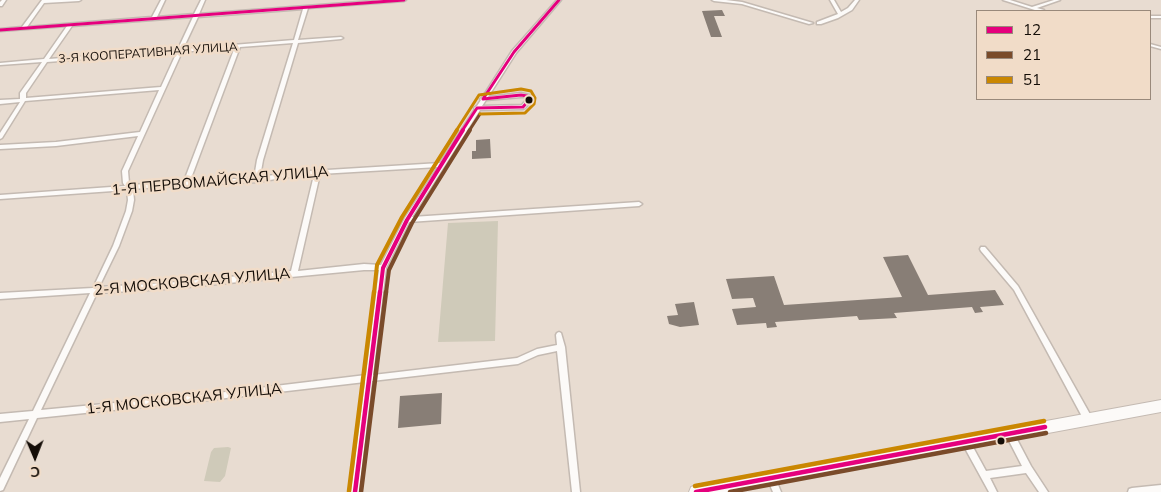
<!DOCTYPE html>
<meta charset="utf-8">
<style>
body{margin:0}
#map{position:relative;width:1161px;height:492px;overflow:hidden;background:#e8dcd1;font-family:Mulish,sans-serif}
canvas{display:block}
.legend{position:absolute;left:976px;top:10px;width:175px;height:90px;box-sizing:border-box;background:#f1dcc8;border:1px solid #99897b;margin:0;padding:6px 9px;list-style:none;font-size:15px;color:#140d07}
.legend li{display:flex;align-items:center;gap:10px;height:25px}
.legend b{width:25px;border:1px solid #99897b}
.north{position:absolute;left:10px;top:432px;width:50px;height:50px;-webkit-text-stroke:4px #f1dcc8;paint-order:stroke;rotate:179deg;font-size:14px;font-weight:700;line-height:20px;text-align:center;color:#140d07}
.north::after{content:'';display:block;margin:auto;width:18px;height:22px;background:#140d07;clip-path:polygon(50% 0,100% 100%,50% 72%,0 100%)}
</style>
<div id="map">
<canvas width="1161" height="492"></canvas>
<ul class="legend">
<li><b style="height:6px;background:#e5007d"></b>12</li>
<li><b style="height:6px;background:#7a4b2a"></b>21</li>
<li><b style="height:6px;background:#ca8701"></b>51</li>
</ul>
<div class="north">С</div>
</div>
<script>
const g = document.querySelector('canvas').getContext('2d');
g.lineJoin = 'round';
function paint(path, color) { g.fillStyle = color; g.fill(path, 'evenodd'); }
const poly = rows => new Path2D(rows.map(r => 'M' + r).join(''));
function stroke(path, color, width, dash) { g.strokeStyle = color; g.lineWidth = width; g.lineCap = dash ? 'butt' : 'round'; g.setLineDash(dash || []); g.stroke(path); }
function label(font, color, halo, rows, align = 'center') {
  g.font = font + ' Mulish,sans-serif'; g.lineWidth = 5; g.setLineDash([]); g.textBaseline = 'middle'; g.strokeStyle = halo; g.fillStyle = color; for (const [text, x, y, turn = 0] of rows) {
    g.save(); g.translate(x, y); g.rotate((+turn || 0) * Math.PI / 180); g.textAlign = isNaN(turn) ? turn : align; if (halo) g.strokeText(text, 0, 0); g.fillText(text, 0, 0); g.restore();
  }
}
paint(poly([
 [498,221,495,341,438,342,448,223],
 [228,447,231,448,225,476,220,482,204,481,211,452,214,448]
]), '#cfcab9');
paint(poly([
 [722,10,725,16,714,16,722,37,711,37,702,11],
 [490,139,491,158,472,159,472,151,476,151,476,140],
 [908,255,928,295,995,290,1004,305,980,307,983,312,975,313,972,307,894,313,897,318,859,320,857,316,775,322,777,327,767,328,766,323,737,325,732,309,756,307,753,298,732,299,726,279,774,276,784,305,902,297,883,257],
 [694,302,699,325,680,327,669,324,667,316,678,315,675,304],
 [442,393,441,424,398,428,400,396]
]), '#887e76');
const street = poly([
 [2,0,6,0,2,6,0,6,0,2,2,0],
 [42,0,81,0,79,1,44,3,27,27,152,17,161,0,165,0,157,17,194,14,201,0,205,0,199,14,386,0,406,0,404,1,308,8,298,40,341,37,343,38,341,39,298,43,263,160,260,177,295,172,440,163,475,109,474,108,477,106,481,100,480,99,482,98,512,51,557,0,561,0,516,53,488,97,521,93,529,95,532,100,531,101,525,108,523,109,480,110,412,217,639,202,642,204,639,206,409,222,386,268,373,375,517,358,537,349,557,345,556,335,557,333,559,332,561,333,565,347,580,492,572,492,557,351,538,355,518,364,372,381,359,492,351,492,365,382,209,400,37,418,3,490,0,491,0,478,29,419,0,422,0,414,33,411,90,293,0,299,0,293,93,288,113,246,126,211,128,200,127,190,0,199,0,195,125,186,123,183,122,171,138,136,56,146,0,149,0,145,56,142,140,132,159,90,25,101,2,138,0,139,0,133,20,102,0,104,0,100,20,99,20,93,42,62,0,65,0,63,44,59,67,26,0,31,0,29,22,27,42,0],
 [303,9,294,40,183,49,198,17,303,9],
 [193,17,178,49,49,59,72,26,193,17],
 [293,43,257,160,254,178,190,181,240,47,293,43],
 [235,47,184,181,131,185,129,183,128,171,182,52,235,47],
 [177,52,161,87,26,98,26,93,47,62,177,52],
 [521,97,525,97,526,100,522,105,482,106,486,100,521,97],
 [438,167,405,218,381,265,364,264,298,271,320,174,438,167],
 [314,175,291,271,166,283,99,287,119,246,132,211,134,200,133,189,186,185,257,182,295,176,314,175],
 [364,270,379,270,366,375,209,394,41,410,97,293,166,289,364,270],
 [712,0,726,0,742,2,813,23,809,24,742,4,714,1,712,0],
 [830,0,834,0,841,12,848,8,855,0,859,0,852,10,838,18,821,24,817,24,817,22,838,14,830,0],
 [1003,0,1010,0,1032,7,1054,0,1060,0,1037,8,1044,10,1044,11,1038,11,1003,0],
 [1150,16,1161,16,1161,18,1150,18,1150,16],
 [1150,44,1161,47,1161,49,1150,46,1150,44],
 [981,247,985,247,1018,286,1091,416,1092,419,1091,422,1088,423,1085,422,1014,290,981,251,980,249,981,247],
 [1009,429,1012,430,1031,466,1048,492,1039,492,1026,473,990,478,997,492,989,492,961,441,962,438,965,437,968,438,986,471,1022,466,1005,433,1006,430,1009,429],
 [771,474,774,475,781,492,773,492,767,478,768,475,771,474],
 [1161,485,1161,492,1128,492,1129,489,1132,488,1161,485]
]);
const primary = poly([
 [1161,400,1161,412,731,492,689,492,691,487,696,485,1161,400]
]);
stroke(street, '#c4bab2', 3);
stroke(primary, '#c4bab2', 2);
paint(street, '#fcfaf8');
paint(primary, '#fcfaf8');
stroke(poly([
 [0,30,404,0],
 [483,99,514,52,559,0],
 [462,131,477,108,523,107,529,100,527,96,521,95,483,99]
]), '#e5007d', 3);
stroke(poly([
 [380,293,383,268,407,220,463,130]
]), '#e5007d', 4);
stroke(poly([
 [355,492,380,292],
 [696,492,1045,427]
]), '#e5007d', 4.5);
stroke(poly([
 [469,131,480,114]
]), '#7a4b2a', 3);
stroke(poly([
 [386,293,389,270,412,223,470,130]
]), '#7a4b2a', 4);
stroke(poly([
 [361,492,386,292],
 [730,492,1046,433]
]), '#7a4b2a', 4.5);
stroke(poly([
 [456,131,479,95,521,89,531,91,535,98,534,104,525,113,480,114]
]), '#ca8701', 3);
stroke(poly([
 [374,293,377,265,402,217,457,130]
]), '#ca8701', 4);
stroke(poly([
 [695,486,1044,421],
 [349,491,374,292]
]), '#ca8701', 4.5);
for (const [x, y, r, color] of [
 [529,100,4.5,"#140d07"],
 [1001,441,4.5,"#140d07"]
]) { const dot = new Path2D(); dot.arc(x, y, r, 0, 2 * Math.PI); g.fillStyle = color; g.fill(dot); stroke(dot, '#f1dcc8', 2); }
label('12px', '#140d07', '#f1dcc8', [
 ["3-Я КООПЕРАТИВНАЯ УЛИЦА",148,53,-4]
]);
label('15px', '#140d07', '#f1dcc8', [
 ["1-Я ПЕРВОМАЙСКАЯ УЛИЦА",220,181,-5],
 ["2-Я МОСКОВСКАЯ УЛИЦА",192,282,-5],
 ["1-Я МОСКОВСКАЯ УЛИЦА",184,399,-6]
]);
</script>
